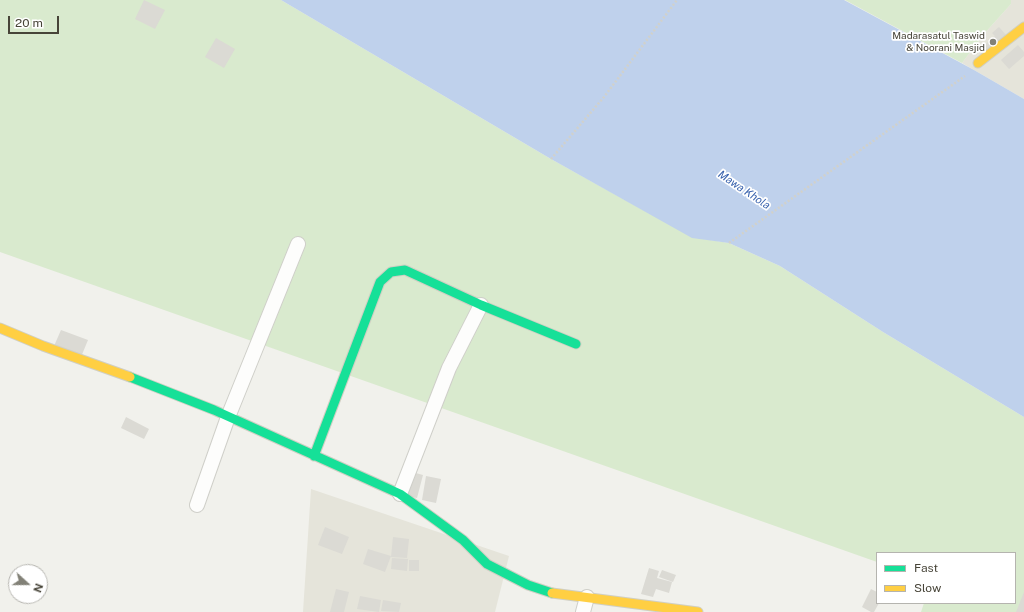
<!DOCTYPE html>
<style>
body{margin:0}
#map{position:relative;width:1024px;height:612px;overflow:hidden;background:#f1f1ec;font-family:"Public Sans",sans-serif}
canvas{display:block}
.legend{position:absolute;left:876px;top:552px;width:140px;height:52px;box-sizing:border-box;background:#fff;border:1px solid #b5b4af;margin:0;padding:5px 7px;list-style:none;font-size:12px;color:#474438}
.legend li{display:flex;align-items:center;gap:8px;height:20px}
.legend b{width:20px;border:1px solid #b5b4af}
.north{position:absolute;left:8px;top:564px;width:40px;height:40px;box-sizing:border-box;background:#fff;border:1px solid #b5b4af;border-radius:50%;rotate:111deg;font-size:11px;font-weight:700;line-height:16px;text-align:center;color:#474438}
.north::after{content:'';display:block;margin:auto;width:14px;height:18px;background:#828177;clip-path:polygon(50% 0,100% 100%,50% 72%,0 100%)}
.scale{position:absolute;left:8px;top:16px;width:51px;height:18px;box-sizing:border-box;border:2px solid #474438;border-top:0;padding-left:5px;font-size:12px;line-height:14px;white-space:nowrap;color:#474438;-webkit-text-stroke:3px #fff;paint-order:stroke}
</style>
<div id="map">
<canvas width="1024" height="612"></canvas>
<ul class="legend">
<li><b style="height:5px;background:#16e098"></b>Fast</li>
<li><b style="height:5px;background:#ffcf43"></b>Slow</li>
</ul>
<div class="north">N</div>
<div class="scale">20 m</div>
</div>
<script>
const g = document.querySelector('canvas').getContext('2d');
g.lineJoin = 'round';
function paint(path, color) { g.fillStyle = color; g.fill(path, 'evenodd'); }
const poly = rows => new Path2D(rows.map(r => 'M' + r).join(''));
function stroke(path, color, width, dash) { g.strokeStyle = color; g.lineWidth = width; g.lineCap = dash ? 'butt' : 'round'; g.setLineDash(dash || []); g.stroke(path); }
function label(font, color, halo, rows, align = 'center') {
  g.font = font + ' "Public Sans",sans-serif'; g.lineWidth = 3.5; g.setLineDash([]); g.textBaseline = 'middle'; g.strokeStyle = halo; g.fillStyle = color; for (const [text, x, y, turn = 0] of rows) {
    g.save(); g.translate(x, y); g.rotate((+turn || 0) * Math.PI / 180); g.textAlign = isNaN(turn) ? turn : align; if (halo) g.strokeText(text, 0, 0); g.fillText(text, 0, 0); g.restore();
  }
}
paint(poly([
 [1011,0,1024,0,1024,99,962,63,984,34,1011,4],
 [311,489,509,556,495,612,303,612]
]), '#e5e4da');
paint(poly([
 [0,0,281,0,551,159,692,237,729,243,780,266,883,332,1024,417,1024,612,921,612,924,603,1015,603,1015,553,877,553,877,562,0,252],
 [845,0,1011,0,1011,4,984,34,962,63]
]), '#d9eace');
paint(poly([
 [281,0,844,0,974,70,1024,99,1024,417,883,332,780,266,729,243,692,238,551,159]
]), '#bfd1ec');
paint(poly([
 [144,0,165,10,155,29,135,19],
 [999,27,1006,35,985,53,981,48,995,36,992,33],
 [216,38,235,49,224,68,205,57],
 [1018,45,1024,52,1024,56,1009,69,1001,60],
 [61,330,88,340,81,357,54,346],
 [126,417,149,429,144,439,121,428],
 [412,472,423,475,417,498,407,496],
 [426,476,441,479,436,503,422,500],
 [325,527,349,537,342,554,318,545],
 [393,537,409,539,407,558,391,557],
 [368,549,391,556,385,572,363,564],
 [392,558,408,559,407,571,391,569],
 [409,560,419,560,419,571,409,571],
 [649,568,659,571,657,578,672,582,669,593,656,589,653,597,641,594],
 [662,570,676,575,673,582,659,577],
 [336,589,349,592,344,612,330,612],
 [871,589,877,592,877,603,879,603,874,612,871,612,862,607],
 [1024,592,1024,612,1016,612],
 [360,596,381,600,379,612,357,609],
 [383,600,401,603,399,612,381,611]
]), '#dbdad4');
const street = poly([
 [400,494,449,368,481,305],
 [197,505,228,417,298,244],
 [583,612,587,597]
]);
const fast = poly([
 [130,377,214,410,400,494,463,540,487,564,528,585,552,593],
 [314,456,380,282,391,272,405,270,481,305,576,344]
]);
const slow = poly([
 [978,63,1024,27],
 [0,328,43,346,130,377],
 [552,593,698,612]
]);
stroke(street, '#cfcfc9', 16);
stroke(fast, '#d0cfc3', 11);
stroke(slow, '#d0cfc3', 11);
stroke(poly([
 [551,159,604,97,677,0],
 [729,243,965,76]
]), '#d1d1cb', 2.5, [2, 2]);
stroke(street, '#fdfdfc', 14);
stroke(fast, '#16e098', 9);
stroke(slow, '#ffcf43', 9);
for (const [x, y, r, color] of [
 [993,42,4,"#828177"]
]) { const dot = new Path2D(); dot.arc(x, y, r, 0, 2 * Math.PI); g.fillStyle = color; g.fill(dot); stroke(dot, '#fff', 1.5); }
label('10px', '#474438', '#fff', [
 ["Madarasatul Taswid",985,36],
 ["& Noorani Masjid",985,48]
], 'right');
label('italic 11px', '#3761ad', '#fff', [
 ["Mawa Khola",744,190,34]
]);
</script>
